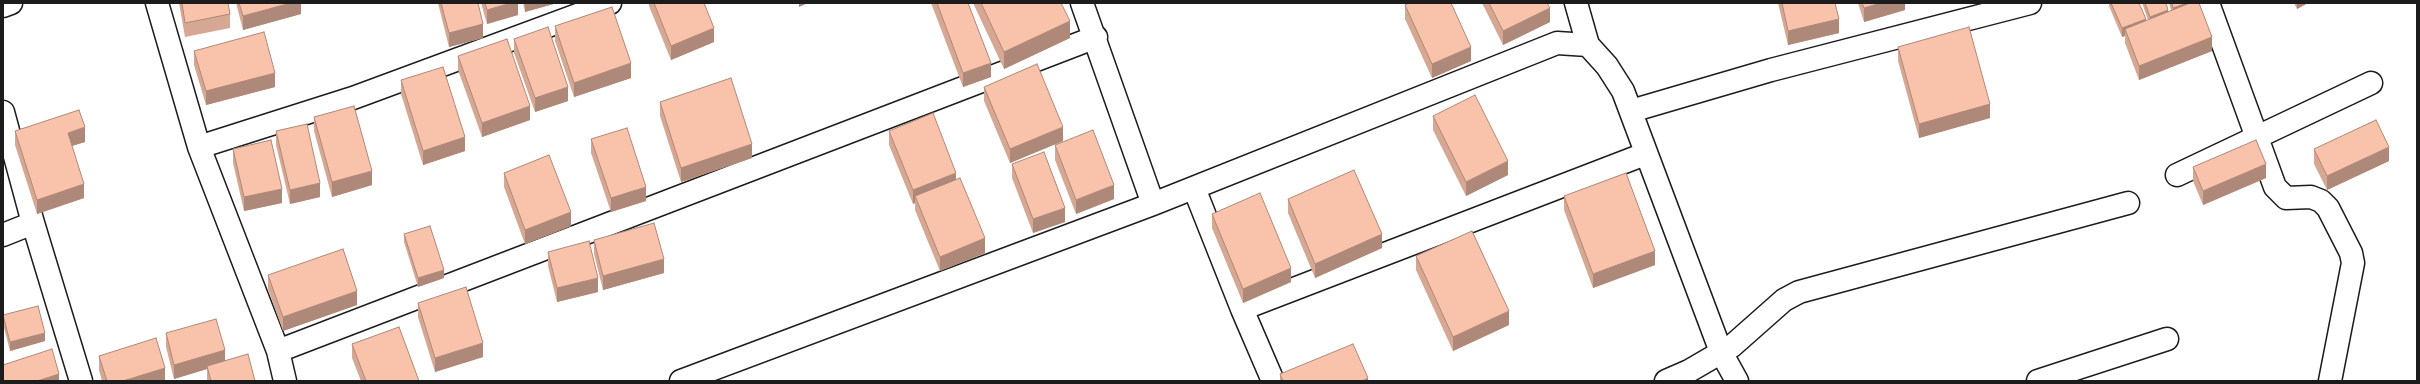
<!DOCTYPE html>
<style>
body{margin:0}
#map{position:relative;width:2420px;height:384px;overflow:hidden;background:#fff;font-family:Caveat,sans-serif}
canvas{display:block}
.frame{position:absolute;inset:0;border:4px solid #1c1c1c;pointer-events:none}
</style>
<div id="map">
<canvas width="2420" height="384"></canvas>
<div class="frame"></div>
</div>
<script>
const g = document.querySelector('canvas').getContext('2d');
g.lineJoin = 'round';
const poly = rows => new Path2D(rows.map(r => 'M' + r).join(''));
function stroke(path, color, width, dash) { g.strokeStyle = color; g.lineWidth = width; g.lineCap = dash ? 'butt' : 'round'; g.setLineDash(dash || []); g.stroke(path); }
function paint(path, color) { g.fillStyle = color; g.fill(path, 'evenodd'); }
const street = poly([
 [157,3,199,147],
 [1082,3,1153,204],
 [1576,3,1588,45],
 [2208,3,2275,187,2286,198,2311,197,2321,201,2328,208,2351,253,2353,263,2330,381],
 [3,6,11,3],
 [1631,111,1771,70,2030,3],
 [3,112,33,223,81,381],
 [2177,175,2371,83],
 [1194,188,1242,309,1273,381],
 [3,235,33,223],
 [1242,309,1645,154],
 [278,351,1096,37],
 [285,381,278,351,199,147,353,98,610,3],
 [681,381,1153,204,1557,43,1588,45,1607,66,1623,91,1721,352,1737,381],
 [1666,381,1689,371,1732,346,1784,300,1799,292,2128,203],
 [2038,381,2167,339]
]);
stroke(street, '#1c1c1c', 25);
stroke(street, '#fff', 22);
paint(poly([
 [179,3,228,3,230,14,230,28,185,37],
 [236,3,301,3,301,14,243,30],
 [438,3,478,3,483,38,449,47],
 [481,3,518,3,518,15,487,24],
 [523,3,557,3,525,12],
 [649,3,704,3,714,42,671,60,649,6],
 [931,3,968,3,991,77,963,87],
 [973,3,1061,3,1070,38,1004,69],
 [1482,3,1547,3,1550,22,1503,45],
 [1778,3,1835,3,1839,33,1788,45],
 [1858,3,1905,3,1905,10,1864,22],
 [2109,3,2139,3,2146,21,2148,20,2142,3,2166,3,2168,12,2171,10,2169,3,2199,3,2212,51,2139,80,2125,43,2125,36,2122,37,2109,6],
 [2294,3,2308,3,2297,9],
 [1405,5,1471,61,1432,78,1405,19],
 [555,26,631,78,574,97,555,41],
 [514,39,568,101,535,112,514,53],
 [1898,47,1990,118,1919,138,1898,61],
 [194,51,275,87,206,105,194,65],
 [458,56,530,120,482,137,458,70],
 [401,80,465,151,423,165,401,94],
 [984,87,1063,141,1010,163,984,101],
 [660,102,752,158,681,182,660,116],
 [1433,116,1508,175,1466,196,1433,130],
 [314,117,372,185,332,197,314,131],
 [15,131,85,142,72,146,84,198,37,214,15,145],
 [276,131,320,197,290,204,276,145],
 [889,131,956,179,985,253,940,271,915,210,915,203,913,204,889,145],
 [591,139,646,201,611,212,591,153],
 [1055,145,1114,199,1076,214,1055,160],
 [233,149,282,203,244,211,233,163],
 [2314,149,2389,161,2327,190,2314,164],
 [1012,164,1065,222,1033,233,1012,178],
 [2193,167,2266,178,2203,205,2193,181],
 [504,173,571,226,525,244,504,187],
 [1564,196,1655,265,1593,288,1564,210],
 [1288,199,1382,248,1315,278,1288,213],
 [1212,214,1291,282,1243,303,1212,228],
 [404,234,444,278,418,287,404,242],
 [594,240,664,273,603,290,594,254],
 [548,252,598,292,557,302,548,266],
 [1416,256,1509,325,1453,351,1416,270],
 [268,275,357,305,283,331,268,289],
 [418,303,483,357,435,372,418,317],
 [3,315,45,341,10,351,3,324],
 [166,333,225,361,255,381,207,381,207,369,174,379,166,347],
 [352,344,419,381,361,381,352,358],
 [99,356,165,381,102,381,99,370],
 [1280,374,1368,381,1280,381]
]), '#d6a893');
paint(poly([
 [291,3,301,3,301,14,243,30,243,16],
 [511,3,518,3,518,15,487,24,487,10],
 [525,3,557,3,525,12],
 [799,3,808,3,799,7],
 [1881,3,1905,3,1905,10,1864,22,1864,8],
 [2187,3,2193,3,2173,16,2173,8],
 [2297,3,2308,3,2297,9],
 [1550,8,1550,22,1503,45,1503,31],
 [2168,10,2168,18,2150,26,2150,17],
 [1839,19,1839,33,1788,45,1788,31],
 [2146,19,2146,27,2125,29,2125,36,2122,37,2122,28],
 [1070,21,1070,38,1004,69,1004,52],
 [483,24,483,38,449,47,449,33],
 [714,28,714,42,671,60,671,46],
 [2212,37,2212,51,2139,80,2139,66],
 [1471,47,1471,61,1432,78,1432,64],
 [631,63,631,78,574,97,574,83],
 [991,63,991,77,963,87,963,73],
 [275,73,275,87,206,105,206,91],
 [568,87,568,101,535,112,535,98],
 [1990,104,1990,118,1919,138,1919,124],
 [530,106,530,120,482,137,482,123],
 [85,127,85,142,68,147,68,133],
 [1063,127,1063,141,1010,163,1010,149],
 [465,137,465,151,423,165,423,151],
 [752,144,752,158,681,182,681,168],
 [2389,147,2389,161,2327,190,2327,176],
 [1508,161,1508,175,1466,196,1466,182],
 [2266,164,2266,178,2203,205,2203,191],
 [372,171,372,185,332,197,332,182],
 [956,173,956,187,915,196,915,203,913,204,913,190],
 [320,183,320,197,290,204,290,190],
 [84,184,84,198,37,214,37,200],
 [1114,185,1114,199,1076,214,1076,200],
 [646,187,646,201,611,212,611,198],
 [282,189,282,203,244,211,244,197],
 [1065,208,1065,222,1033,233,1033,219],
 [571,212,571,226,525,244,525,230],
 [1382,234,1382,248,1315,278,1315,264],
 [985,238,985,253,940,271,940,257],
 [1655,251,1655,265,1593,288,1593,274],
 [664,259,664,273,603,290,603,276],
 [1291,268,1291,282,1243,303,1243,289],
 [444,270,444,278,418,287,418,278],
 [598,278,598,292,557,302,557,288],
 [357,291,357,305,283,331,283,317],
 [1509,311,1509,325,1453,351,1453,337],
 [45,333,45,341,10,351,10,342],
 [483,343,483,357,435,372,435,358],
 [225,350,225,364,207,366,207,369,174,379,174,365],
 [165,368,165,381,123,381],
 [59,374,59,381,37,381],
 [1368,378,1368,381,1362,381]
]), '#ae8878');
const building = poly([
 [182,3,228,3,230,14,185,23,182,3],
 [239,3,291,3,243,16,239,3],
 [441,3,478,3,483,24,449,33,441,3],
 [485,3,511,3,487,10,485,3],
 [654,3,704,3,714,28,671,46,654,3],
 [937,3,968,3,991,63,963,73,937,3],
 [981,3,1061,3,1070,21,1004,52,981,3],
 [1409,3,1451,3,1471,47,1432,64,1405,5,1409,3],
 [1489,3,1547,3,1550,8,1503,31,1489,3],
 [1782,3,1835,3,1839,19,1788,31,1782,3],
 [1862,3,1881,3,1864,8,1862,3],
 [2111,3,2139,3,2146,19,2122,28,2111,3],
 [2145,3,2166,3,2168,10,2150,17,2145,3],
 [2172,3,2187,3,2173,8,2172,3],
 [2190,3,2199,3,2212,37,2139,66,2125,29,2190,3],
 [612,7,631,63,574,83,555,26,612,7],
 [548,27,568,87,535,98,514,39,548,27],
 [1969,27,1990,104,1919,124,1898,47,1969,27],
 [264,32,275,73,206,91,194,51,264,32],
 [507,39,530,106,482,123,458,56,507,39],
 [1037,64,1063,127,1010,149,984,87,1037,64],
 [443,67,465,137,423,151,401,80,443,67],
 [731,78,752,144,681,168,660,102,731,78],
 [1475,95,1508,161,1466,182,1433,116,1475,95],
 [354,106,372,171,332,182,314,117,354,106],
 [79,110,85,127,68,133,84,184,37,200,15,131,79,110],
 [933,113,956,173,913,190,889,131,933,113],
 [2376,120,2389,147,2327,176,2314,149,2376,120],
 [307,124,320,183,290,190,276,131,307,124],
 [627,128,646,187,611,198,591,139,627,128],
 [1093,130,1114,185,1076,200,1055,145,1093,130],
 [271,140,282,189,244,197,233,149,271,140],
 [2256,140,2266,164,2203,191,2193,167,2256,140],
 [1044,152,1065,208,1033,219,1012,164,1044,152],
 [549,155,571,212,525,230,504,173,549,155],
 [1354,170,1382,234,1315,264,1288,199,1354,170],
 [1626,173,1655,251,1593,274,1564,196,1626,173],
 [960,178,985,238,940,257,915,196,960,178],
 [1260,193,1291,268,1243,289,1212,214,1260,193],
 [654,223,664,259,603,276,594,240,654,223],
 [430,226,444,270,418,278,404,234,430,226],
 [1472,231,1509,311,1453,337,1416,256,1472,231],
 [589,241,598,278,557,288,548,252,589,241],
 [343,249,357,291,283,317,268,275,343,249],
 [466,287,483,343,435,358,418,303,466,287],
 [38,306,45,333,10,342,3,315,38,306],
 [216,319,225,350,174,365,166,333,216,319],
 [399,327,419,381,366,381,352,344,399,327],
 [156,338,165,368,123,381,107,381,99,356,156,338],
 [1353,344,1368,378,1362,381,1283,381,1280,374,1353,344],
 [52,349,59,374,37,381,3,381,3,365,52,349],
 [248,354,255,381,211,381,207,366,248,354]
]);
paint(building, '#f9c3ab');
stroke(building, '#ae8878', 1);
</script>
